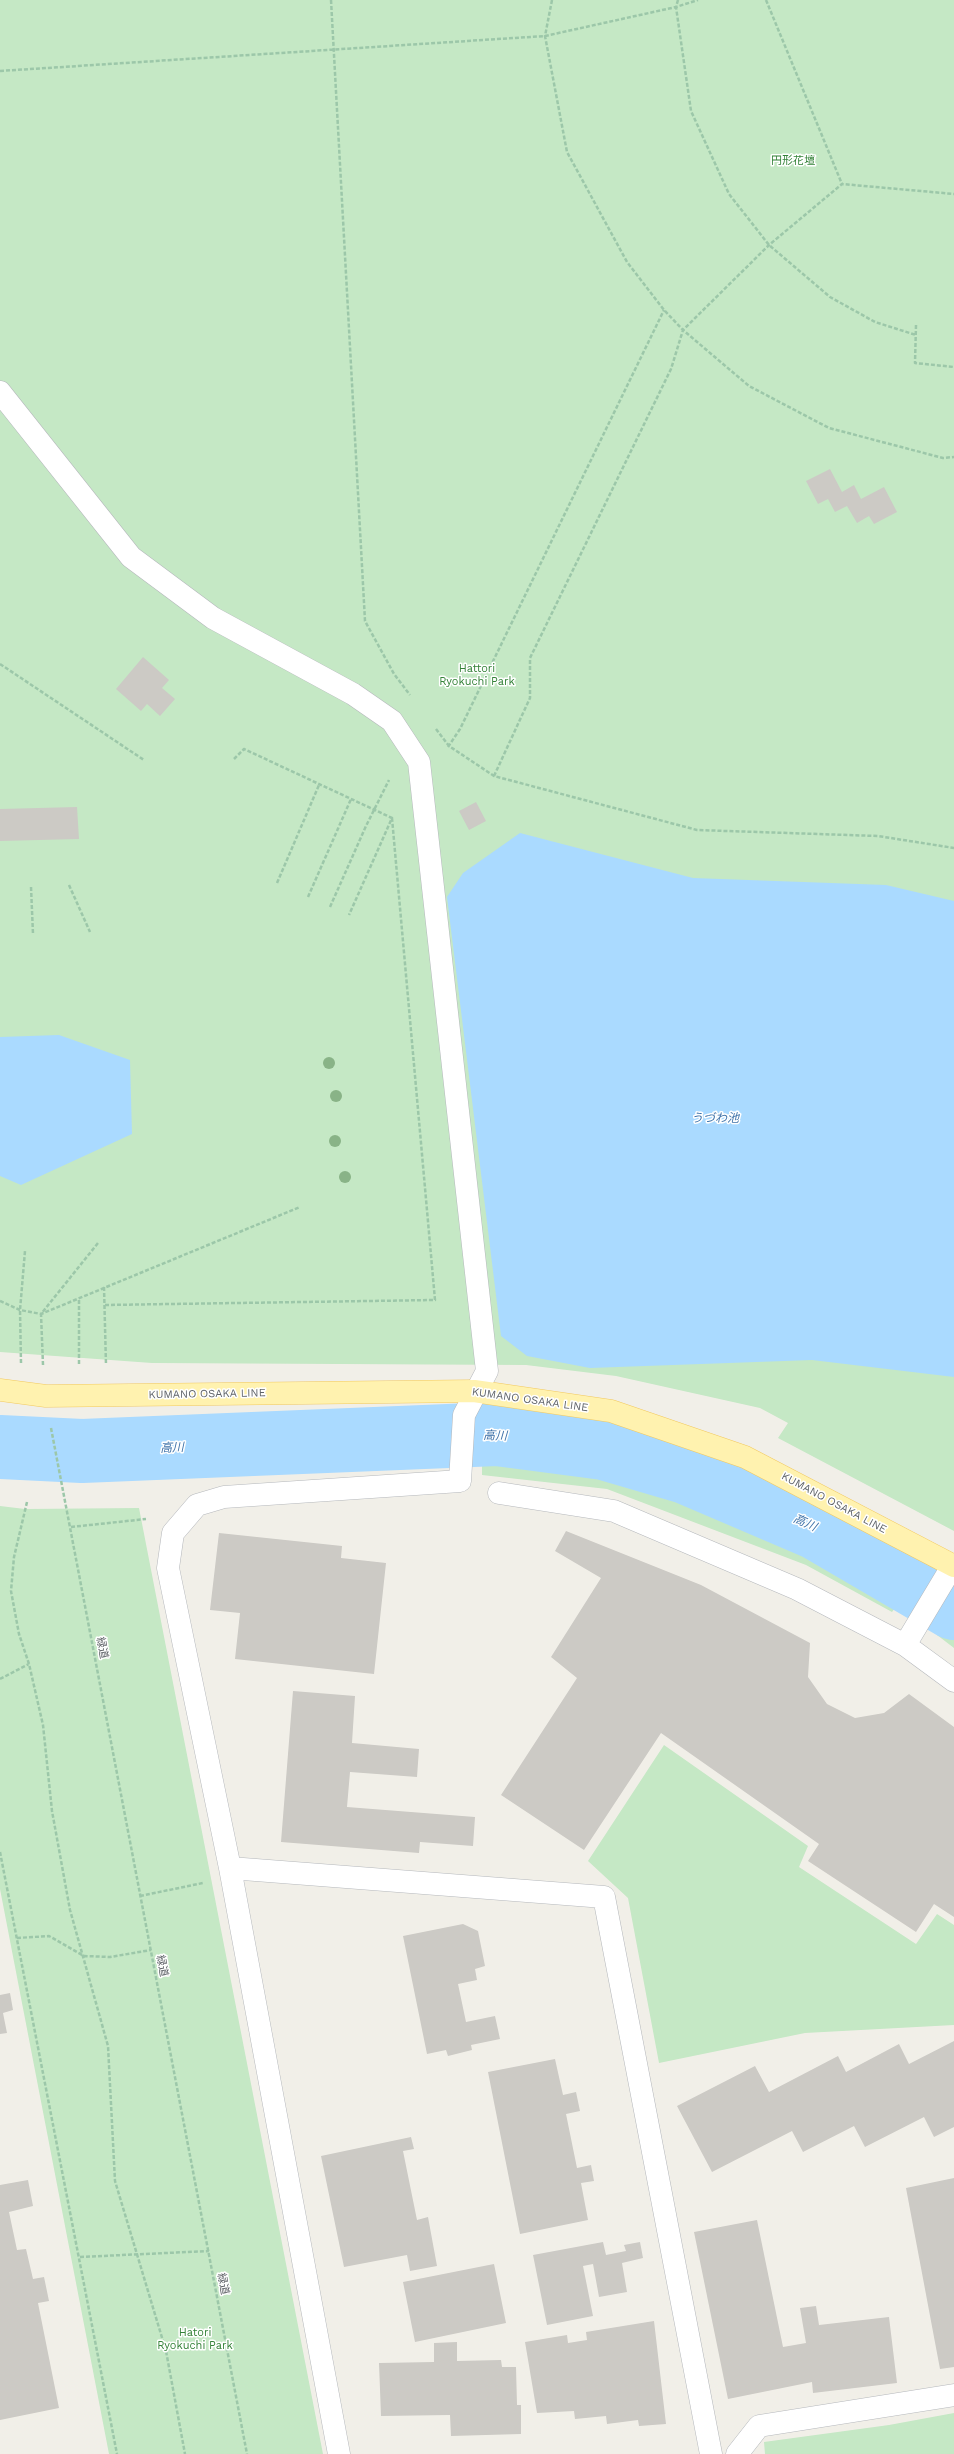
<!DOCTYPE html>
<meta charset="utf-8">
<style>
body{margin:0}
canvas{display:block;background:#f1efe8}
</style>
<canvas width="954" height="2454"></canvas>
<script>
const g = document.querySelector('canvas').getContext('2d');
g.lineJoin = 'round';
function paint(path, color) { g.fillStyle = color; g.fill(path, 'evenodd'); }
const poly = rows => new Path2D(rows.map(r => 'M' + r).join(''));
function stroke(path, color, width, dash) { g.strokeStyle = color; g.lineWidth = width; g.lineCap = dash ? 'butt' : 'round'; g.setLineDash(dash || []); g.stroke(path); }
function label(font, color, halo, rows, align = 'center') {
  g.font = font + ' "Work Sans","Noto Sans JP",sans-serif'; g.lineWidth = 3; g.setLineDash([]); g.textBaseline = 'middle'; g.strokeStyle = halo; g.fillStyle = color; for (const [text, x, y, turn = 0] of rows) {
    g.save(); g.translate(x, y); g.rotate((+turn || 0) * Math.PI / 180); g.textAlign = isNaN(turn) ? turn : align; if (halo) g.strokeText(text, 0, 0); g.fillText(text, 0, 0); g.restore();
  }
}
paint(poly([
 [0,0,954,0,954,1531,778,1438,788,1423,760,1408,616,1376,526,1365,152,1363,0,1352],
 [482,1448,604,1459,682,1481,816,1539,907,1592,892,1612,806,1565,607,1489,482,1475],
 [0,1506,25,1509,139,1508,323,2454,109,2454,0,1889],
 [950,1618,954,1621,954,1648,937,1635],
 [664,1745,808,1846,799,1867,916,1944,937,1914,954,1925,954,2025,805,2033,659,2063,628,1898,588,1861],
 [954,2413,954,2454,765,2454,764,2442,889,2425]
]), '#c5e8c5');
paint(poly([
 [520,833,693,878,886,885,954,901,954,1377,812,1360,590,1368,527,1356,501,1336,447,897,463,873],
 [59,1035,130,1060,132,1134,21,1185,0,1176,0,1037]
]), '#aadaff');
stroke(poly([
 [0,1447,82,1451,497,1434,604,1448,686,1472,817,1528,954,1608]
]), '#aadaff', 64);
paint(poly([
 [830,469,842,492,854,485,861,499,884,487,897,512,874,524,869,516,857,523,847,506,835,512,828,499,818,504,806,481],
 [143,657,169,680,162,688,175,699,160,716,147,704,141,711,116,689],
 [476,802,486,821,469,830,459,811],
 [77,807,79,839,0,841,0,809],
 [566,1531,701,1585,810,1643,808,1677,827,1704,855,1718,884,1713,909,1694,954,1727,954,1917,934,1904,916,1932,808,1861,819,1844,661,1733,584,1850,501,1795,577,1678,551,1657,601,1578,555,1551],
 [219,1533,342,1546,341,1558,386,1563,374,1674,235,1659,240,1613,210,1610],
 [293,1691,355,1696,352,1743,419,1749,417,1777,350,1772,347,1807,475,1817,473,1846,420,1842,419,1853,281,1842],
 [463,1924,478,1931,485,1966,475,1969,477,1980,458,1984,466,2022,495,2016,500,2039,471,2045,472,2050,448,2056,446,2050,427,2054,403,1936],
 [10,1993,13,2010,3,2013,7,2033,0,2034,0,1995],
 [954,2041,954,2127,934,2137,924,2117,865,2147,854,2126,803,2152,792,2131,712,2172,677,2106,755,2066,769,2092,838,2056,846,2072,899,2044,909,2064],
 [555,2059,563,2095,576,2092,580,2111,566,2114,577,2168,591,2165,594,2181,581,2183,588,2220,520,2234,488,2072],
 [411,2137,414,2149,403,2151,417,2220,428,2217,437,2266,410,2271,407,2255,344,2267,321,2156],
 [954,2178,954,2367,940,2369,906,2188],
 [28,2180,33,2206,9,2212,17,2250,26,2249,33,2279,44,2277,49,2301,38,2303,59,2408,0,2420,0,2185],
 [757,2220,783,2347,806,2343,800,2308,816,2306,819,2325,889,2317,897,2383,813,2393,812,2382,728,2399,694,2232],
 [603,2242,606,2255,626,2251,624,2245,640,2242,643,2258,622,2263,627,2292,599,2297,593,2264,583,2266,593,2316,547,2325,533,2255],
 [494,2264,506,2323,415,2342,403,2282],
 [654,2321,666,2424,639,2426,638,2420,607,2424,606,2416,575,2419,574,2411,537,2413,525,2342,567,2335,568,2343,587,2340,586,2332],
 [457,2342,457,2361,501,2360,502,2367,516,2367,517,2405,521,2405,521,2434,451,2436,450,2415,381,2416,379,2363,434,2362,434,2343]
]), '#cccac5');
const minor = poly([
 [0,392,131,557,213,618,353,694,392,721,419,762,487,1371,464,1415,460,1481,224,1497,197,1505,173,1533,168,1568,230,1868,339,2454],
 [499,1493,614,1511,797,1589,905,1645,954,1681],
 [905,1645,953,1565],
 [230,1868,604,1897,711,2454],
 [737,2454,759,2426,954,2395]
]);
const major = poly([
 [0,1390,46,1396,474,1391,611,1411,745,1457,954,1566]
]);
stroke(minor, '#b5b8bc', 23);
stroke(major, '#f2c960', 23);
stroke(poly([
 [331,0,365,621,394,674,410,695],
 [552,0,545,36,567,152,627,262,664,310,683,330,749,386,829,428,943,458,954,457],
 [678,0,676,7,691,111,729,194,769,245,830,297,875,322,916,335],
 [766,0,842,184],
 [0,71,545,36,676,7,698,0],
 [916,325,915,363,954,367],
 [0,664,144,760],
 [436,729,449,746,494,776,697,830,878,836,954,848],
 [448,747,460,729,664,310],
 [234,759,244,749,392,818,349,915],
 [494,776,530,698,530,658,671,369,683,330,769,245,842,184,954,194],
 [277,883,319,785],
 [69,885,90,932],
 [31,887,33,934],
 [308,897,351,799],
 [330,907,366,826,389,780],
 [104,1287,106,1365],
 [79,1300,79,1365],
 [0,1301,20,1310,41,1314,300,1207],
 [105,1305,435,1300,392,818],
 [21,1363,20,1310,25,1251],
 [43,1365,41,1314,98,1243],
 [51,1428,247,2454],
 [27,1502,14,1557,11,1591,19,1634,29,1664,43,1725,52,1811,70,1910,108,2046,115,2181,166,2351,185,2454],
 [71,1527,146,1519],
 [0,1679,29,1664],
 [0,1852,117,2454],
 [140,1896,203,1883],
 [17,1938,49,1936,84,1956,110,1957,151,1950],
 [80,2257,209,2251]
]), '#9cc7a9', 2.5, [4, 2]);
stroke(minor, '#fff', 22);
stroke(major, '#fff2af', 22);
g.fillStyle = '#89b387';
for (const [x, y] of [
 [329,1063],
 [336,1096],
 [335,1141],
 [345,1177]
]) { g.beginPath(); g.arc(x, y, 6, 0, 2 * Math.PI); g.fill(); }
label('11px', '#348238', '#fff', [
 ["円形花壇",793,161],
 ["Hattori",477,669],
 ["Ryokuchi Park",477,682],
 ["Hatori",195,2333],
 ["Ryokuchi Park",195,2346]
]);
label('11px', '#5f6368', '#fff', [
 ["KUMANO OSAKA LINE",207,1394,-1],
 ["KUMANO OSAKA LINE",530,1400,8],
 ["KUMANO OSAKA LINE",834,1503,28],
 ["緑道",102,1648,79],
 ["緑道",162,1966,79],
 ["緑道",223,2284,79]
]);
label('italic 12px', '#4174aa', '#fff', [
 ["うづわ池",715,1118],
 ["高川",495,1436,2],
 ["高川",172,1448,-2],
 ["高川",805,1523,24]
]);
</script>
